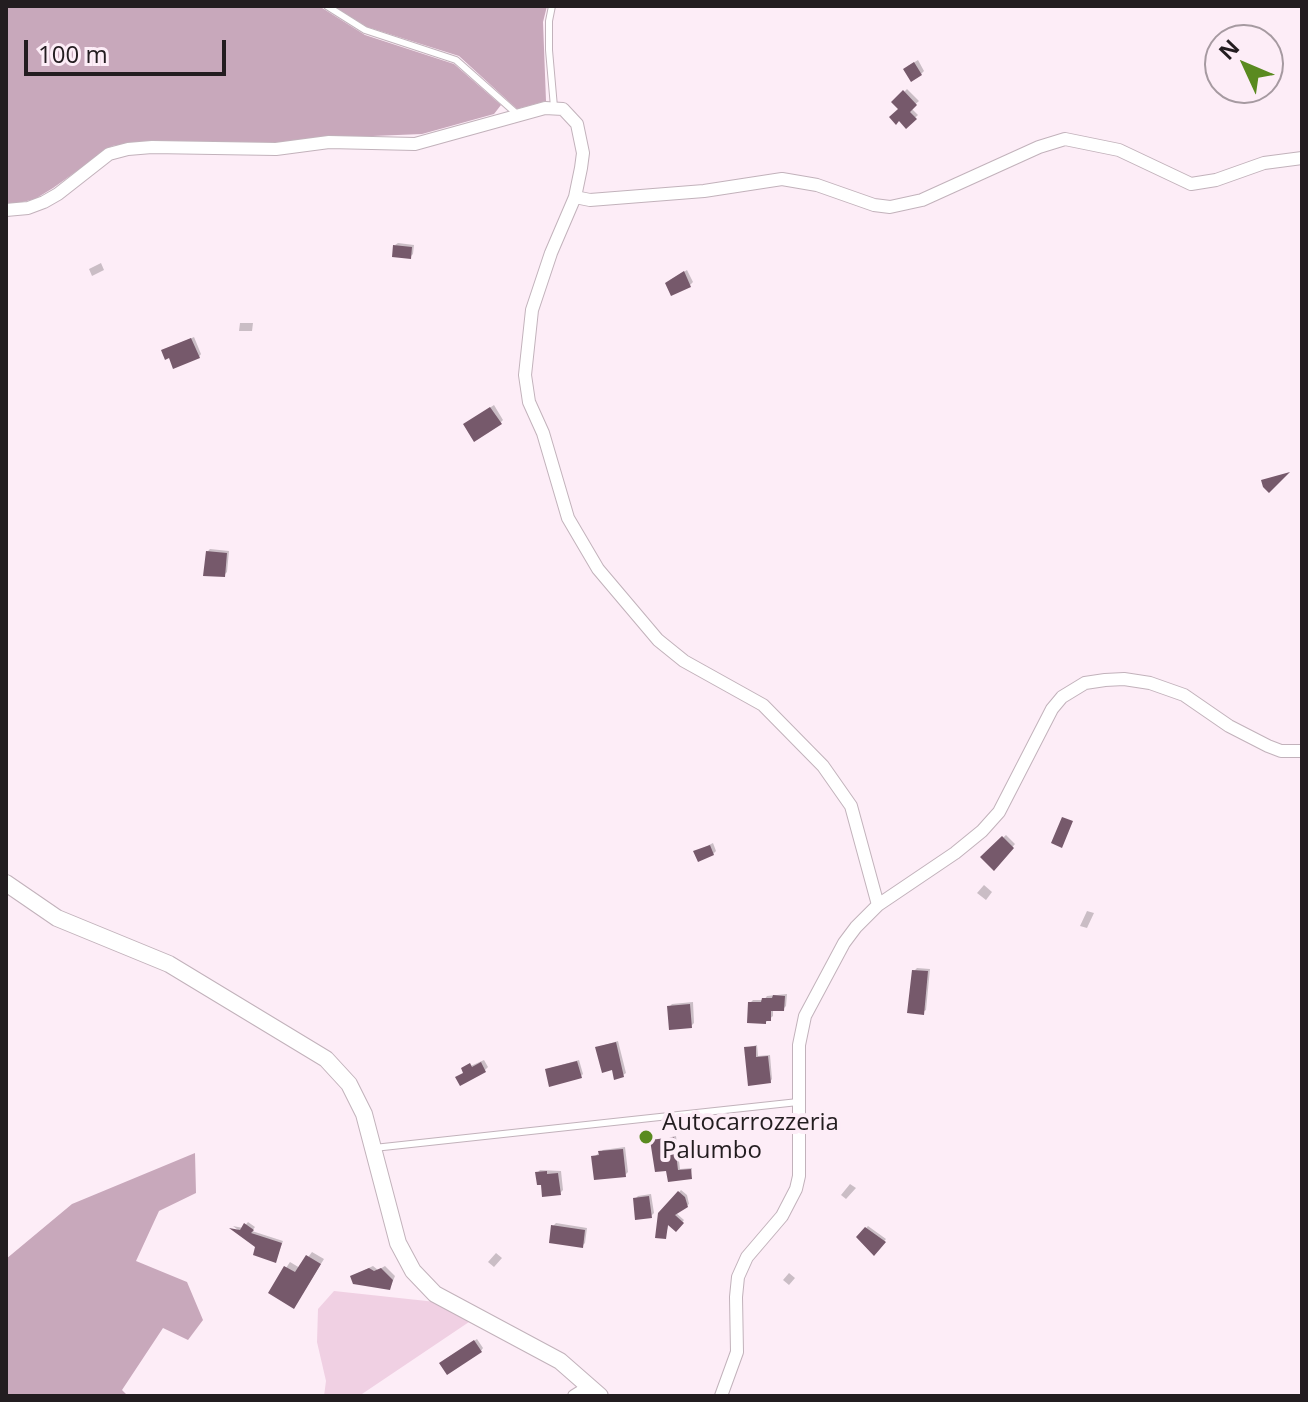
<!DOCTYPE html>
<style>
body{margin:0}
#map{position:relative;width:1308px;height:1402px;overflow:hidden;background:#fdedf7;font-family:"Open Sans",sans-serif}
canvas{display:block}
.frame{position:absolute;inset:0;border:8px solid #231d20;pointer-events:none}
.north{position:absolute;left:1204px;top:24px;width:80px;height:80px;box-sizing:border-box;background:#fdedf7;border:2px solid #a69aa1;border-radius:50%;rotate:314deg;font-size:22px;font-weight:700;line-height:32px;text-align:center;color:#231d20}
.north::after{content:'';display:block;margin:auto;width:28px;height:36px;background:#5a8a20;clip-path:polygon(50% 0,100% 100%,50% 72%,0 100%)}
.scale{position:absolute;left:24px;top:40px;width:202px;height:36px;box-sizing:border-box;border:4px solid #231d20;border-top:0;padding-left:10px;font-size:24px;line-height:28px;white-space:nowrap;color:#231d20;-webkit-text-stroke:6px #fdedf7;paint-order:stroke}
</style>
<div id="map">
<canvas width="1308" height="1402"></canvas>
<div class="frame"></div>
<div class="north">N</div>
<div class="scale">100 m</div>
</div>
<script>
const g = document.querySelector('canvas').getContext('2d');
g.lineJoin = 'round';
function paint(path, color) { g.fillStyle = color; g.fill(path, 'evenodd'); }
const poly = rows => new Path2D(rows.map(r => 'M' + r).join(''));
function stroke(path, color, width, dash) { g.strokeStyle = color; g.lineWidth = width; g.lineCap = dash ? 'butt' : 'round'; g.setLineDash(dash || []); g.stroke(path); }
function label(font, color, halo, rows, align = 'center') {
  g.font = font + ' "Open Sans",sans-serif'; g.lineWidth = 8; g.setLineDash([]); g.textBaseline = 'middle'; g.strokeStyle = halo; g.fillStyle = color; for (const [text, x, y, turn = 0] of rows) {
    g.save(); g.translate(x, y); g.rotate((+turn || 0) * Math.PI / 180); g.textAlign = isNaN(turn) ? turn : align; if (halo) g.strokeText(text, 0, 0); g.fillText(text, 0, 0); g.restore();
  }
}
paint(poly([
 [334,1291,436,1302,469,1322,359,1396,324,1396,326,1381,317,1342,318,1309]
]), '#f0d0e3');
paint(poly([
 [6,6,319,6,365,35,454,64,501,105,494,114,422,134,324,138,274,143,147,141,112,146,53,188,35,199,6,206],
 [333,6,547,6,543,22,546,101,517,109,459,56,367,27],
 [195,1153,196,1193,159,1211,136,1261,187,1282,203,1320,188,1340,163,1328,122,1390,128,1396,6,1396,6,1259,72,1204]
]), '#c8a8bb');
paint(poly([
 [918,60,924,71,921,74,908,66],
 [907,89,919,101,911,108,918,115,906,126,899,119,900,109,894,102],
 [398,243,414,245,413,254,410,257,395,245],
 [101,263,104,270,92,276,89,269],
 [687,270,693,282,690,285,670,280],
 [253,323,252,331,239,331,240,323],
 [194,337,201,354,199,357,170,355,163,351],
 [494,405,503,420,500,423,468,422],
 [210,549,229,551,227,572,224,575,207,552],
 [1006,835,1015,844,994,868,983,857],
 [713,843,716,851,713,854,695,852],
 [984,885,992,892,986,900,977,893],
 [1087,911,1094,913,1087,928,1080,926],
 [917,968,930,969,926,1010,923,1012,914,971],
 [787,994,786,1006,783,1009,773,1009,773,1016,766,1022,750,1003,753,1000,764,1000,767,996],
 [693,1002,694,1023,691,1026,669,1007,672,1004],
 [618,1041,626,1073,623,1075,613,1068,598,1047],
 [757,1045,758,1056,770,1055,772,1079,770,1082,746,1048],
 [484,1060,488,1067,485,1070,461,1083,465,1072,464,1069],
 [579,1060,583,1074,581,1076,547,1069],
 [676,1136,680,1169,692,1168,691,1177,668,1169,653,1141],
 [625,1147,628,1172,625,1175,594,1157,603,1150],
 [540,1170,561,1171,563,1190,560,1193,537,1173],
 [850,1184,856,1188,846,1199,841,1195],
 [681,1190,687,1195,689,1204,676,1213,684,1220,676,1230,669,1223,665,1237,660,1214],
 [651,1194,654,1213,651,1216,635,1199,638,1196],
 [248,1222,255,1227,252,1231,283,1241,276,1260,233,1226,243,1228],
 [556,1223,587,1228,585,1243,582,1246,553,1226],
 [868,1226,886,1239,874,1253,858,1237],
 [312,1252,324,1259,298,1301,270,1292,290,1262,300,1268],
 [496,1253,502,1258,494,1267,488,1262],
 [373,1266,378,1270,385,1266,395,1276,390,1288,356,1274],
 [789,1273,795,1278,789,1285,783,1280],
 [477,1339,483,1348,481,1351,444,1360]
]), '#0003');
paint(poly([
 [914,62,922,75,911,82,903,69],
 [903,90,917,105,910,112,917,119,906,129,899,121,896,125,889,117,898,109,891,102],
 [393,245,412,247,411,259,392,257],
 [684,271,691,287,671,296,665,283],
 [191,338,200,358,173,369,169,358,165,360,161,350],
 [490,407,502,424,474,442,463,424],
 [1290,472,1269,493,1263,487,1261,480],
 [206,551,227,553,225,577,203,576],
 [1062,817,1073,821,1062,848,1051,843],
 [1002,836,1014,848,994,871,980,857],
 [710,845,714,855,698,862,693,851],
 [912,970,928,971,924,1015,907,1013],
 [773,995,785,996,784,1011,771,1011,771,1021,766,1021,766,1024,747,1023,748,1002,761,1002,762,998,772,998],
 [690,1004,692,1028,669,1030,667,1006],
 [616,1042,624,1077,614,1080,612,1070,602,1073,595,1047],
 [756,1046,756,1057,768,1056,771,1083,748,1086,744,1047],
 [577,1061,582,1078,549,1087,545,1069],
 [481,1062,486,1072,460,1086,455,1077,463,1073,461,1068,470,1063,472,1067],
 [674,1137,678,1170,691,1169,692,1179,668,1182,666,1171,655,1172,650,1140],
 [623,1149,626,1177,594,1180,591,1156,599,1155,598,1151],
 [547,1171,547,1174,558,1173,561,1195,542,1197,541,1185,537,1185,535,1172],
 [678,1191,685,1197,688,1207,675,1215,684,1223,676,1232,668,1225,666,1239,655,1238,658,1213],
 [649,1196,652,1218,635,1220,633,1198],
 [244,1223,254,1230,251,1233,282,1243,276,1263,253,1255,255,1247,229,1228,240,1230],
 [551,1225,585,1230,583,1248,549,1243],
 [865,1227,886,1242,874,1256,856,1237],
 [306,1255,321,1264,294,1309,268,1293,284,1266,295,1272],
 [369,1268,374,1271,381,1268,393,1280,390,1290,353,1284,350,1276],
 [474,1340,482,1352,447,1375,439,1363]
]), '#76596b');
const service = poly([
 [327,6,365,30,456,60,517,114],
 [552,6,549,21,549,50,554,107],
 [374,1148,798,1102]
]);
const minor = poly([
 [575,197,590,200,704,191,782,179,817,185,874,205,890,207,922,200,1039,147,1065,139,1119,150,1191,184,1216,180,1264,163,1302,158],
 [6,210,28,208,44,202,58,194,109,154,128,149,152,147,276,149,329,142,415,144,545,108,563,109,577,124,583,153,581,168,575,197,551,253,532,310,525,375,529,402,543,433,568,518,598,569,658,640,684,661,763,705,823,766,851,806,878,905],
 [574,1396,590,1386],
 [721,1396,737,1352,736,1297,738,1277,747,1257,782,1216,796,1189,799,1176,799,1045,805,1016,844,943,856,927,878,905,955,853,982,831,999,812,1052,709,1062,697,1085,683,1105,680,1124,679,1150,683,1184,695,1229,726,1268,746,1281,751,1302,751]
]);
const tertiary = poly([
 [6,883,57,918,169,964,326,1059,349,1084,364,1114,398,1243,413,1271,435,1294,560,1361,600,1396]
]);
stroke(service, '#c2b2bb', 8);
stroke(minor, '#c2b2bb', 14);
stroke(tertiary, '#c2b2bb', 18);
stroke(service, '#fff', 6);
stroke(minor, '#fff', 12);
stroke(tertiary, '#fff', 16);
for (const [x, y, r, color] of [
 [646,1137,8,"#5a8a20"]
]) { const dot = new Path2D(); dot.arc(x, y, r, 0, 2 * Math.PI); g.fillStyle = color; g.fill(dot); stroke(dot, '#fdedf7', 3); }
label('24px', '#231d20', '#fdedf7', [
 ["Autocarrozzeria",662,1123],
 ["Palumbo",662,1151]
], 'left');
</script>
